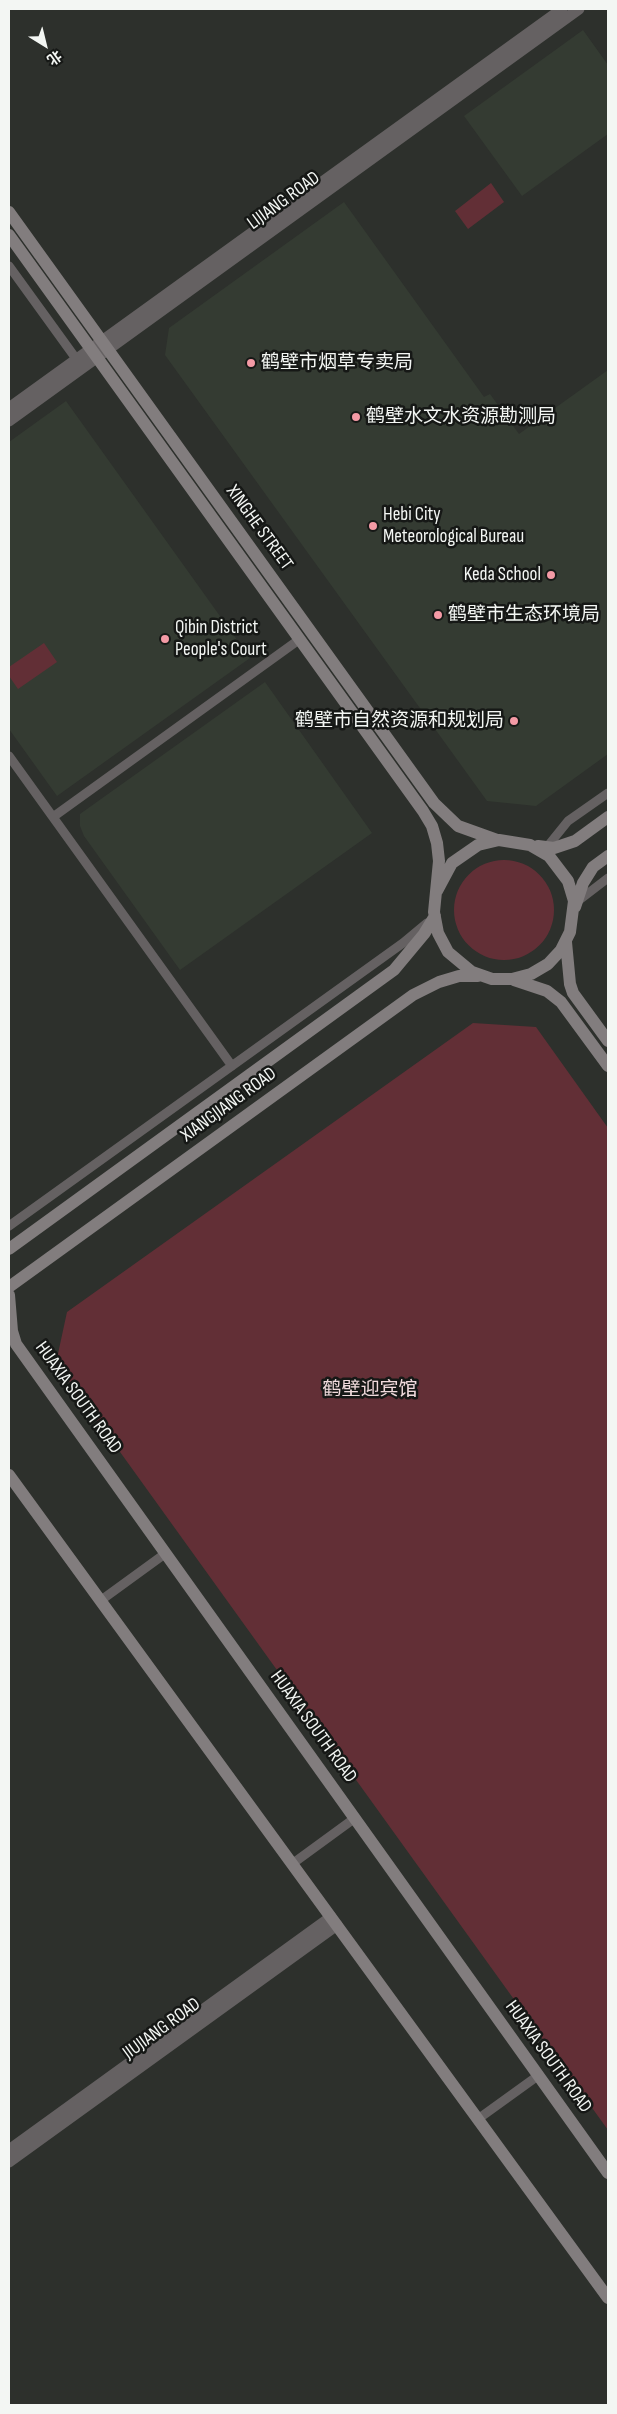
<!DOCTYPE html>
<meta charset="utf-8">
<style>
body{margin:0}
#map{position:relative;width:617px;height:2414px;overflow:hidden;background:#2d302c;font-family:"Sofia Sans Condensed","Noto Sans SC",sans-serif}
canvas{display:block}
.frame{position:absolute;inset:0;border:10px solid #f3f6f3;pointer-events:none}
.north{position:absolute;left:20px;top:20px;width:50px;height:50px;-webkit-text-stroke:4px #161816;paint-order:stroke;rotate:144deg;font-size:14px;font-weight:700;line-height:20px;text-align:center;color:#f3f6f3}
.north::after{content:'';display:block;margin:auto;width:18px;height:22px;background:#f3f6f3;clip-path:polygon(50% 0,100% 100%,50% 72%,0 100%)}
</style>
<div id="map">
<canvas width="617" height="2414"></canvas>
<div class="frame"></div>
<div class="north">北</div>
</div>
<script>
const g = document.querySelector('canvas').getContext('2d');
g.lineJoin = 'round';
function paint(path, color) { g.fillStyle = color; g.fill(path, 'evenodd'); }
const poly = rows => new Path2D(rows.map(r => 'M' + r).join(''));
function stroke(path, color, width, dash) { g.strokeStyle = color; g.lineWidth = width; g.lineCap = dash ? 'butt' : 'round'; g.setLineDash(dash || []); g.stroke(path); }
function label(font, color, halo, rows, align = 'center') {
  g.font = font + ' "Sofia Sans Condensed","Noto Sans SC",sans-serif'; g.lineWidth = 5; g.setLineDash([]); g.textBaseline = 'middle'; g.strokeStyle = halo; g.fillStyle = color; for (const [text, x, y, turn = 0] of rows) {
    g.save(); g.translate(x, y); g.rotate((+turn || 0) * Math.PI / 180); g.textAlign = isNaN(turn) ? turn : align; if (halo) g.strokeText(text, 0, 0); g.fillText(text, 0, 0); g.restore();
  }
}
paint(poly([
 [583,30,608,65,608,134,522,196,464,116],
 [344,202,484,397,490,394,519,434,608,370,608,754,536,806,487,801,165,355,169,328],
 [66,401,250,658,57,796,9,729,9,442],
 [265,682,372,833,180,970,84,836,80,826,80,814]
]), '#343b32');
paint(poly([
 [491,183,504,202,468,229,455,211],
 [44,643,57,662,18,689,9,676,9,667],
 '454 910a50 50 0 1 1 100 0a50 50 0 1 1-100 0Z',
 [473,1023,536,1027,608,1128,608,2130,56,1363,67,1312]
]), '#622f36');
stroke(poly([
 [9,266,77,360],
 [9,756,232,1066],
 [53,817,300,639],
 [547,847,568,821,608,793],
 [578,901,608,878],
 [9,1226,403,943,427,923],
 [100,1601,166,1553],
 [292,1864,355,1818],
 [478,2119,539,2075]
]), '#656162', 9);
stroke(poly([
 [9,408,562,9],
 [9,421,579,9],
 [9,2150,331,1917],
 [9,2162,337,1925]
]), '#656162', 11);
stroke(poly([
 [9,212,434,803,458,826,497,840],
 [9,235,423,811,432,826,437,843,439,861,434,912,438,933,448,952,472,972,492,979,512,979,531,974,548,964,561,950,570,932,574,901,568,881,549,856,530,845,499,840,478,845,452,863,437,891],
 [538,846,554,848,575,841,608,817],
 [575,907,583,883,593,867,608,856],
 [566,942,570,984,573,993,608,1041],
 [514,980,547,991,561,1002,608,1066],
 [9,1249,394,970,424,934,435,916],
 [9,1287,413,995,439,982,459,976,478,976],
 [9,1295,12,1331,16,1344,608,2173],
 [9,1475,608,2298]
]), '#827d7e', 12);
for (const [x, y, r, color] of [
 [251,363,5,"#f49aa5"],
 [356,417,5,"#f49aa5"],
 [373,526,5,"#f49aa5"],
 [551,575,5,"#f49aa5"],
 [438,615,5,"#f49aa5"],
 [165,639,5,"#f49aa5"],
 [514,721,5,"#f49aa5"]
]) { const dot = new Path2D(); dot.arc(x, y, r, 0, 2 * Math.PI); g.fillStyle = color; g.fill(dot); stroke(dot, '#161816', 2); }
label('19px', '#f3f6f3', '#161816', [
 ["LIJIANG ROAD",284,201,-36],
 ["XINGHE STREET",259,528,54],
 ["XIANGJIANG ROAD",229,1105,-36],
 ["HUAXIA SOUTH ROAD",78,1398,54],
 ["HUAXIA SOUTH ROAD",313,1727,54],
 ["JIUJIANG ROAD",162,2029,-36],
 ["HUAXIA SOUTH ROAD",548,2057,54]
]);
label('19px', '#f3f6f3', '#161816', [
 ["鹤壁市烟草专卖局",261,363],
 ["鹤壁水文水资源勘测局",366,417],
 ["Hebi City",383,515],
 ["Meteorological Bureau",383,537],
 ["Keda School",541,575,"right"],
 ["鹤壁市生态环境局",448,615],
 ["Qibin District",175,628],
 ["People's Court",175,650],
 ["鹤壁市自然资源和规划局",504,721,"right"]
], 'left');
label('19px', '#f0dadc', '#161816', [
 ["鹤壁迎宾馆",370,1390]
]);
</script>
